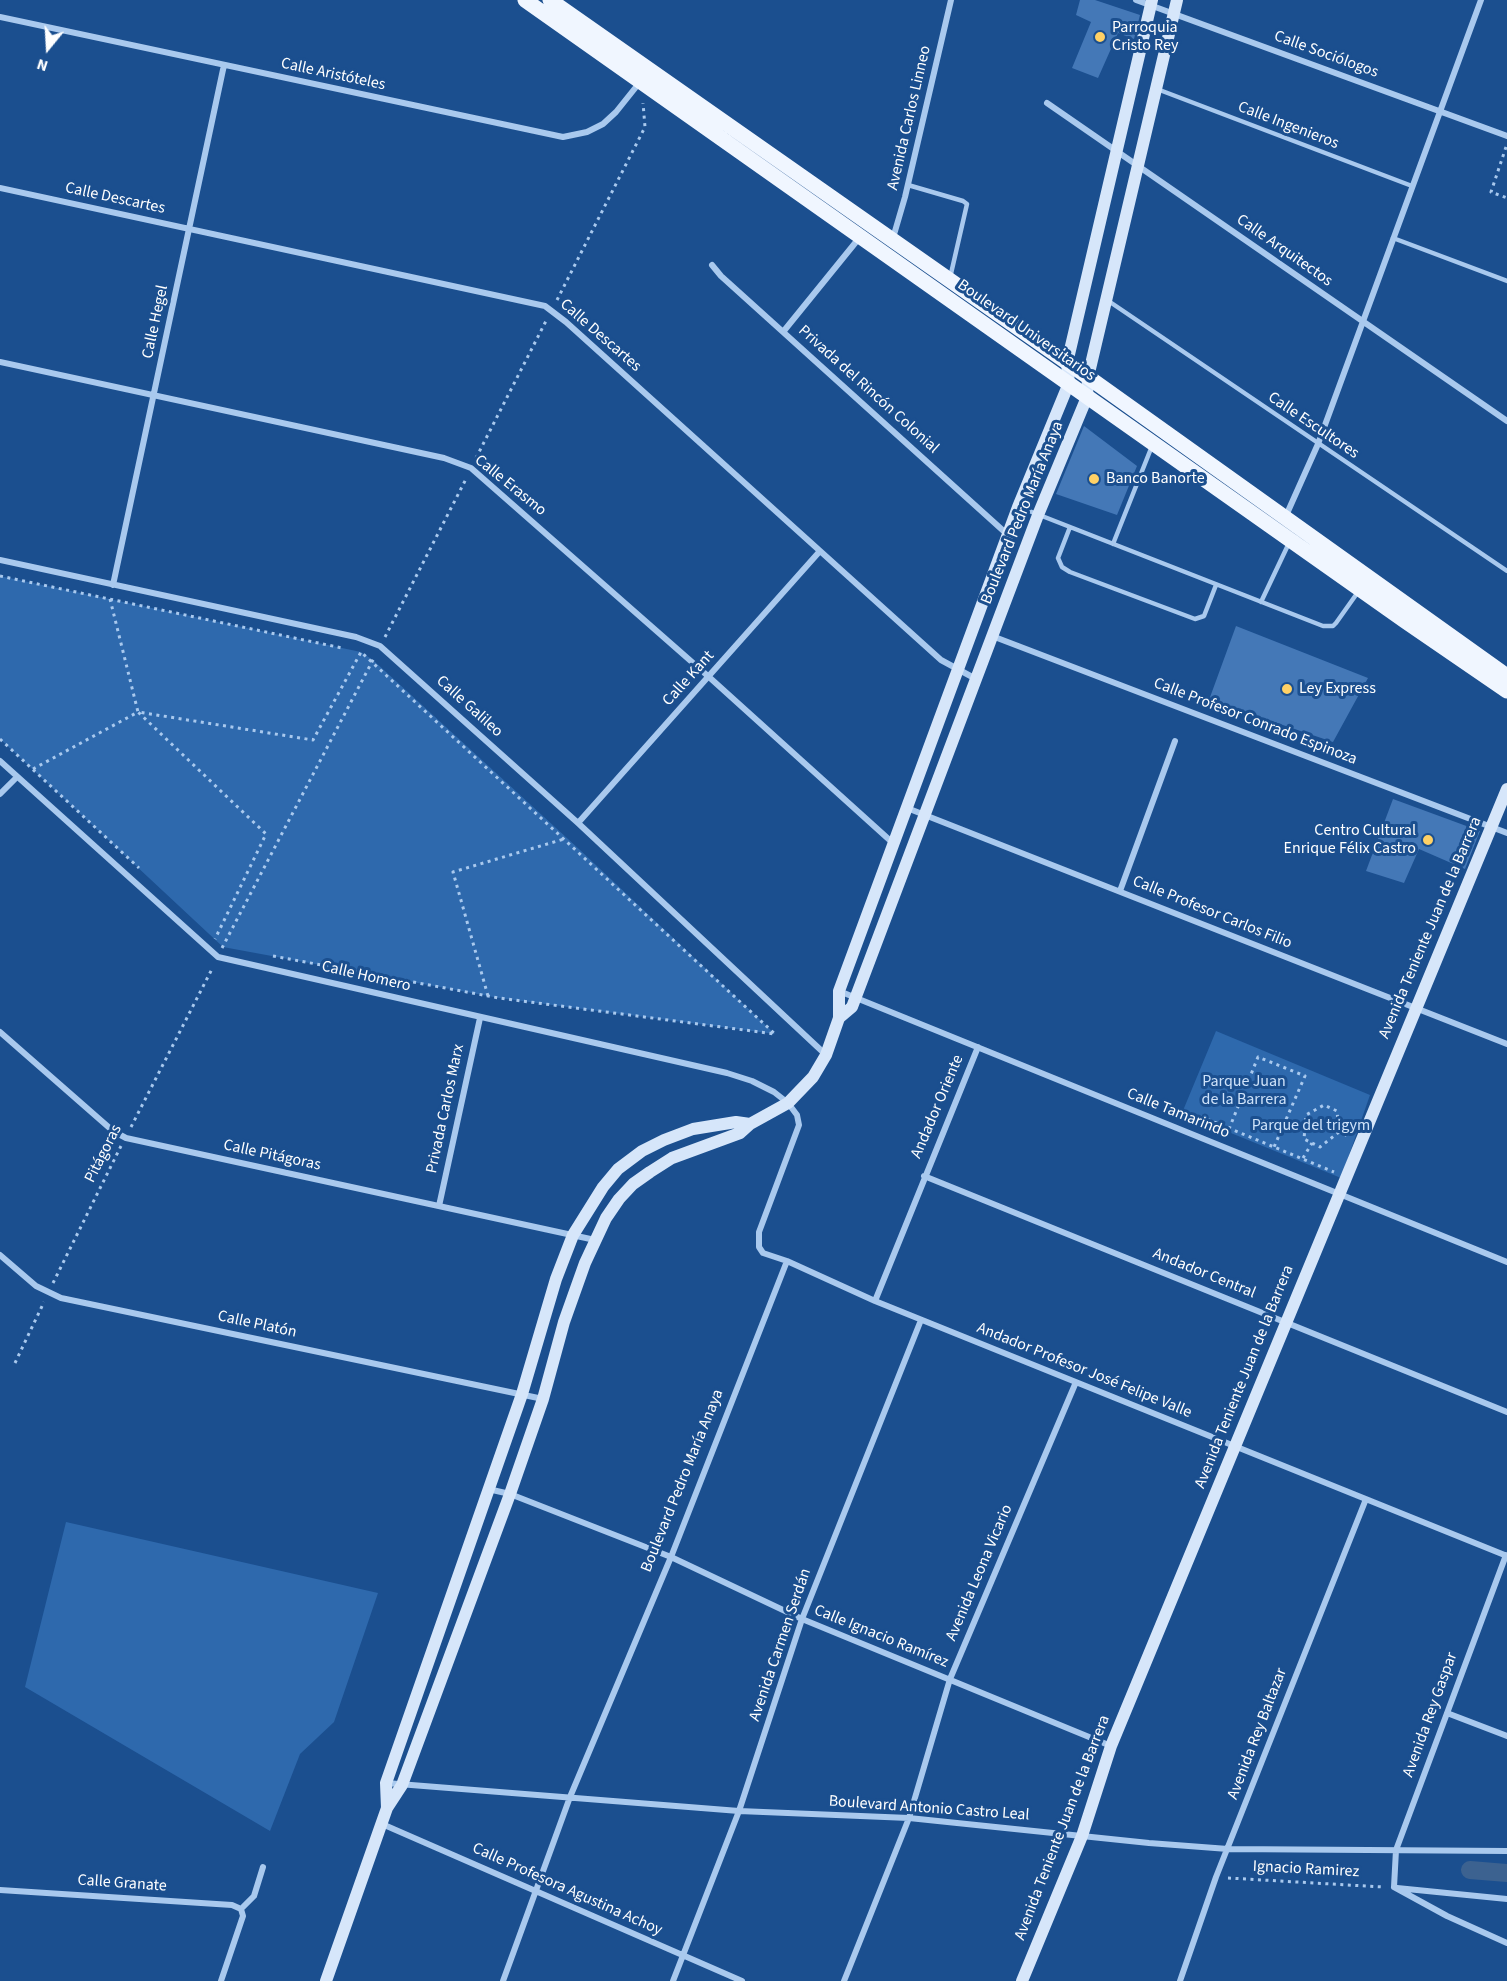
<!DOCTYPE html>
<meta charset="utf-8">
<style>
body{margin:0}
#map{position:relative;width:1507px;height:1981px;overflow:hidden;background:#1b4f8f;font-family:"Source Sans 3",sans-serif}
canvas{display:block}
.north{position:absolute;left:18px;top:18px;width:60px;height:60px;-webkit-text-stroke:4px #1b4f8f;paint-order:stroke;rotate:198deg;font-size:16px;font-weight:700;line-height:24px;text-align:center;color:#fff}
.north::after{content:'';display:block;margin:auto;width:21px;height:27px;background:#fff;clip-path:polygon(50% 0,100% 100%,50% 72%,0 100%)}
</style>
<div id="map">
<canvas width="1507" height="1981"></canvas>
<div class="north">N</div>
</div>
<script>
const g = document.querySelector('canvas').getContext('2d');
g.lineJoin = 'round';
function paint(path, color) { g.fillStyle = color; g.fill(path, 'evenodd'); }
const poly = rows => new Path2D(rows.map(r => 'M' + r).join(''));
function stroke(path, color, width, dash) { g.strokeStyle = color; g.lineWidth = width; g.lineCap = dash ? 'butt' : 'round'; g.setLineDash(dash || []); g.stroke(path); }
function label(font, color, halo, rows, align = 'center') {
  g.font = font + ' "Source Sans 3",sans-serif'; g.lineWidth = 6; g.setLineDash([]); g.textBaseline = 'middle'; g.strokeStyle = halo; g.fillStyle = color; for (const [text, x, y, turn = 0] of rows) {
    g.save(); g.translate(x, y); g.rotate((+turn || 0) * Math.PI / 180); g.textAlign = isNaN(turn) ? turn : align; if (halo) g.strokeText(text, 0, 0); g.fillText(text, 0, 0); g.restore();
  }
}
paint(poly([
 [0,576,361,652,373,660,580,850,775,1034,499,998,223,947,0,739],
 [1216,1031,1370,1095,1341,1178,1182,1113],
 [66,1522,378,1593,334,1722,300,1754,270,1831,25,1687]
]), '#2e69ad');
stroke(poly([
 [1470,1870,1507,1873]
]), '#3c6290', 18);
paint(poly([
 [1080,0,1095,0,1140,15,1134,39,1118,33,1098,78,1072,68,1091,22,1076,15],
 [1084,426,1137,466,1117,515,1056,494],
 [1236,626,1368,678,1333,742,1209,700],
 [1393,799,1480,831,1465,869,1419,849,1404,883,1366,871]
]), '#4478b7');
stroke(poly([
 [1506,147,1491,192,1507,198],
 [557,300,645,127,643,103],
 [476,458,547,319],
 [0,576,342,648],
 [110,599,138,712,313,740,361,652],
 [385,637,467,477],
 [0,739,139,868],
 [33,769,138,712,266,834,215,939],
 [222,948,375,656],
 [273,956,499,998,775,1034,362,653],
 [488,996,453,872,564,839],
 [1197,1125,1202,1117,1334,1172],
 [131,1127,213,967],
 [1229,1129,1258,1057,1305,1076,1274,1147],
 [1339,1132,1320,1147,1304,1139,1306,1115,1324,1105,1337,1111,1339,1132,1348,1136],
 [1303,1158,1312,1143],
 [53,1283,121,1146],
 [15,1363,44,1302],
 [1432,1697,1439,1705],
 [1228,1878,1383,1887]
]), '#a9c9ee', 3, [3, 4.5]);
stroke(poly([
 [1157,89,1412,186],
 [908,185,963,201,967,204,950,278],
 [1393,238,1507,281],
 [1107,300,1507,571],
 [1019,507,1323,626,1333,626,1336,623,1358,592],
 [1070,527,1058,558,1062,567,1070,572,1195,619,1204,616,1216,585],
 [1113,544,1152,446],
 [1261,602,1289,543]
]), '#a9c9ee', 4.5);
stroke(poly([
 [1136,0,1507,136],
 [0,17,563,137,587,132,603,124,616,112,640,82],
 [1047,103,1507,421],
 [0,188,545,306,566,322,941,660,976,679],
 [893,238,905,197,951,0],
 [712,265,721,276,1008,535],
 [783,332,860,237],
 [0,362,444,458,471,468,709,677,894,844],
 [1285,518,1318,444,1481,0],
 [0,560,356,637,380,646,578,823,825,1054],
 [113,585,224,65],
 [992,636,1507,833],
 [0,761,218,957,727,1073,752,1081,774,1092,788,1103,797,1115,799,1125,759,1232,759,1247,763,1253,787,1261,875,1301,1507,1556],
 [0,794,17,777],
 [907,808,1507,1044],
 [578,823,820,551],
 [1120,891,1175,741],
 [839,991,1507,1262],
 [0,1032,113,1131,126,1138,595,1240],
 [924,1176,1507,1412],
 [439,1206,480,1018],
 [0,1255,36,1286,61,1298,543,1399],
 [875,1301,978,1047],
 [488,1489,510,1494,671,1557,802,1619,1111,1746],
 [1447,1713,1507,1736],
 [386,1783,739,1811,909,1818,1149,1843,1228,1849,1507,1851],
 [382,1824,742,1981],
 [1394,1887,1396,1850,1506,1555],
 [1394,1887,1447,1916,1507,1943],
 [1397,1888,1507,1899],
 [0,1890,232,1905,241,1909],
 [241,1909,254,1896,263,1867],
 [221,1981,243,1916,241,1909],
 [503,1981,570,1797,671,1557,787,1261],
 [673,1981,739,1811,802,1619,921,1320],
 [844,1981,909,1818,950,1679,1076,1382],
 [1180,1981,1216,1877,1366,1499]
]), '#a9c9ee', 6);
stroke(poly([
 [839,1018,852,1007,1038,515,1087,397,1088,377,1177,0],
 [387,1808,386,1783,522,1394,556,1279,573,1235,603,1187,618,1169,642,1151,664,1140,693,1129,736,1122,750,1124],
 [326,1981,387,1808,402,1785,510,1494,543,1399,564,1322,585,1263,606,1218,619,1199,633,1184,650,1172,672,1158,740,1133,750,1124,788,1103,813,1077,826,1055,839,1018,839,991,1018,507,1069,383,1067,363,1152,0],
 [1022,1981,1082,1836,1111,1746,1507,789]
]), '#d6e6fa', 12);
stroke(poly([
 [525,0,1405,621,1507,691],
 [550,0,1088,377,1507,676]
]), '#f0f6ff', 15);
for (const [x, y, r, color] of [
 [1100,37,6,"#ffd166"],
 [1094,479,6,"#ffd166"],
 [1287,689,6,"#ffd166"],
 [1428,840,6,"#ffd166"]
]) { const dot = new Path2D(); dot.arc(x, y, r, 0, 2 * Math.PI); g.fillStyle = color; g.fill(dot); stroke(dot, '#1b4f8f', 2); }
label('16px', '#fff', '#1b4f8f', [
 ["Parroquia",1112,28],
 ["Cristo Rey",1112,46],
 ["Banco Banorte",1106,479],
 ["Ley Express",1299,689],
 ["Centro Cultural",1416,831,"right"],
 ["Enrique Félix Castro",1416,849,"right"]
], 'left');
label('16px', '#fff', '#1b4f8f', [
 ["Calle Sociólogos",1326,55,20],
 ["Calle Aristóteles",333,75,12],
 ["Avenida Carlos Linneo",910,118,-77],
 ["Calle Ingenieros",1288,126,21],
 ["Calle Descartes",115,199,12],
 ["Calle Arquitectos",1284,251,35],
 ["Calle Hegel",156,322,-78],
 ["Boulevard Universitarios",1026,331,35],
 ["Calle Descartes",600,336,41],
 ["Privada del Rincón Colonial",868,390,42],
 ["Calle Escultores",1313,426,34],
 ["Calle Erasmo",510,486,39],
 ["Boulevard Pedro María Anaya",1023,513,-68],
 ["Calle Kant",689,679,-48],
 ["Calle Galileo",469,707,42],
 ["Calle Profesor Conrado Espinoza",1255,722,21],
 ["Calle Profesor Carlos Filio",1212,913,22],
 ["Avenida Teniente Juan de la Barrera",1431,928,-67],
 ["Calle Homero",366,977,13],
 ["Andador Oriente",938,1107,-67],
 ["Privada Carlos Marx",446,1109,-78],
 ["Calle Tamarindo",1178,1114,22],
 ["Pitágoras",104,1154,-63],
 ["Calle Pitágoras",272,1156,12],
 ["Andador Central",1204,1274,22],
 ["Calle Platón",257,1325,12],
 ["Andador Profesor José Felipe Valle",1084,1371,22],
 ["Avenida Teniente Juan de la Barrera",1245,1377,-68],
 ["Boulevard Pedro María Anaya",683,1481,-68],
 ["Avenida Leona Vicario",980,1573,-67],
 ["Calle Ignacio Ramírez",881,1637,22],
 ["Avenida Carmen Serdán",781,1645,-71],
 ["Avenida Rey Gaspar",1431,1715,-70],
 ["Avenida Rey Baltazar",1258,1734,-69],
 ["Boulevard Antonio Castro Leal",929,1809,4],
 ["Avenida Teniente Juan de la Barrera",1063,1828,-69],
 ["Ignacio Ramirez",1306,1870,3],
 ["Calle Granate",122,1884,4],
 ["Calle Profesora Agustina Achoy",567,1890,24]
]);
label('16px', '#cfe3fa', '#1b4f8f', [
 ["Parque Juan",1244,1082],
 ["de la Barrera",1244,1100],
 ["Parque del trigym",1311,1126]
]);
</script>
